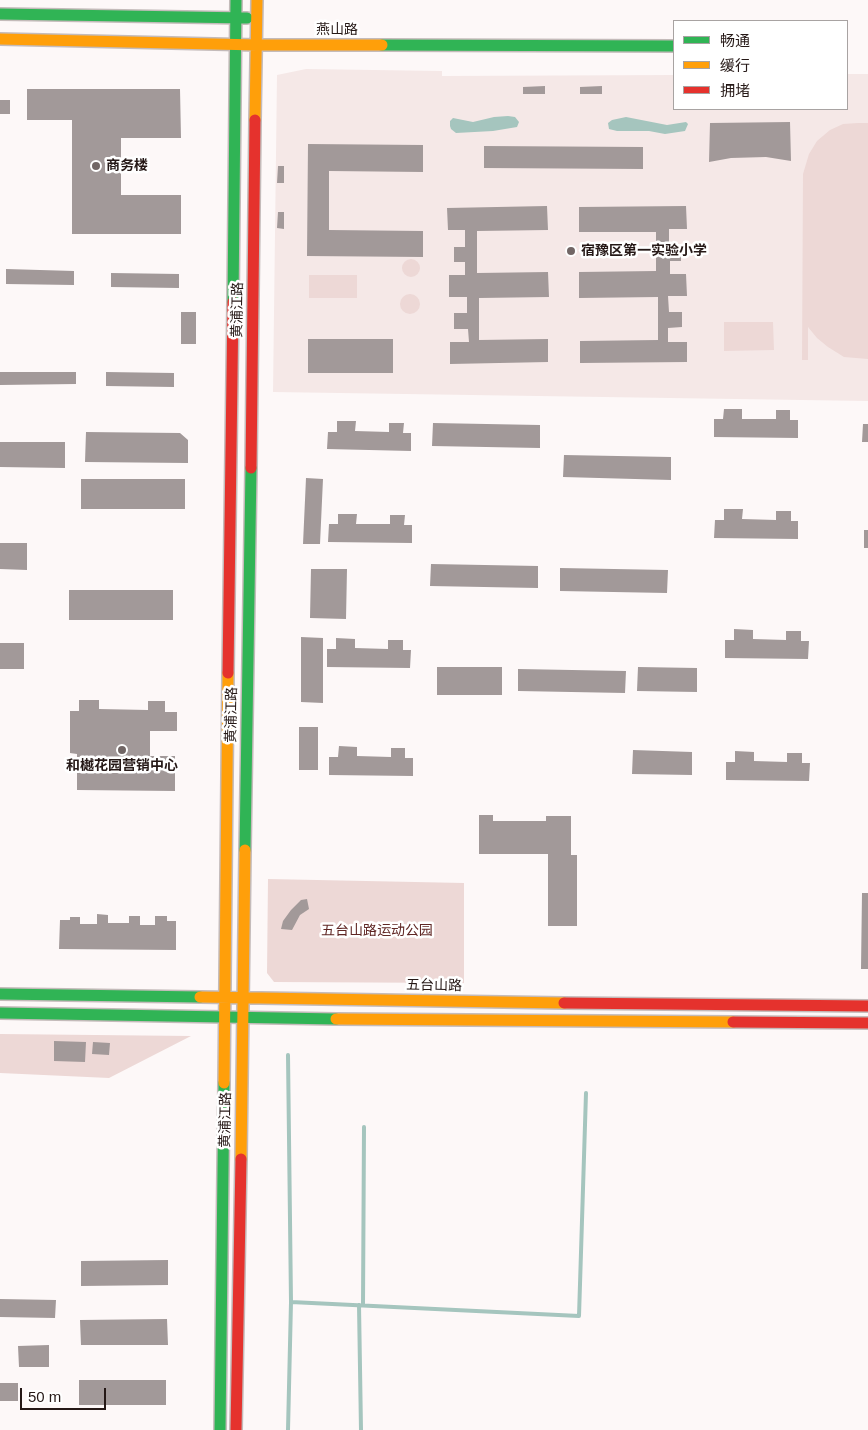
<!DOCTYPE html>
<meta charset="utf-8">
<style>
body{margin:0}
#map{position:relative;width:868px;height:1430px;overflow:hidden;background:#fdf8f8;font-family:Arial,"Noto Sans SC",sans-serif}
canvas{display:block}
.legend{position:absolute;left:673px;top:20px;width:175px;height:90px;box-sizing:border-box;background:#fff;border:1px solid #a8a3a2;margin:0;padding:6px 9px;list-style:none;font-size:15px;color:#251816}
.legend li{display:flex;align-items:center;gap:10px;height:25px}
.legend b{width:25px;border:1px solid #a8a3a2}
.scale{position:absolute;left:20px;top:1388px;width:86px;height:22px;box-sizing:border-box;border:2px solid #251816;border-top:0;padding-left:6px;font-size:15px;line-height:18px;white-space:nowrap;color:#251816;-webkit-text-stroke:4px #fff;paint-order:stroke}
</style>
<div id="map">
<canvas width="868" height="1430"></canvas>
<ul class="legend">
<li><b style="height:6px;background:#30b455"></b>畅通</li>
<li><b style="height:6px;background:#ff9f0a"></b>缓行</li>
<li><b style="height:6px;background:#e5322d"></b>拥堵</li>
</ul>
<div class="scale">50 m</div>
</div>
<script>
const g = document.querySelector('canvas').getContext('2d');
g.lineJoin = 'round';
function paint(path, color) { g.fillStyle = color; g.fill(path, 'evenodd'); }
const poly = rows => new Path2D(rows.map(r => 'M' + r).join(''));
function stroke(path, color, width, dash) { g.strokeStyle = color; g.lineWidth = width; g.lineCap = dash ? 'butt' : 'round'; g.setLineDash(dash || []); g.stroke(path); }
function label(font, color, halo, rows, align = 'center') {
  g.font = font + ' Arial,"Noto Sans SC",sans-serif'; g.lineWidth = 5; g.setLineDash([]); g.textBaseline = 'middle'; g.strokeStyle = halo; g.fillStyle = color; for (const [text, x, y, turn = 0] of rows) {
    g.save(); g.translate(x, y); g.rotate((+turn || 0) * Math.PI / 180); g.textAlign = isNaN(turn) ? turn : align; if (halo) g.strokeText(text, 0, 0); g.fillText(text, 0, 0); g.restore();
  }
}
paint(poly([
 [306,69,442,71,442,76,674,75,674,109,847,109,847,74,868,74,868,401,273,392,277,75]
]), '#f5e8e7');
paint(poly([
 [858,123,868,123,868,359,844,357,828,347,817,338,808,327,808,360,802,360,803,174,809,154,817,141,830,130,843,124],
 '402 268a9 9 0 1 1 18 0a9 9 0 1 1-18 0Z',
 [309,275,357,275,357,298,309,298],
 '400 304a10 10 0 1 1 20 0a10 10 0 1 1-20 0Z',
 [724,322,773,322,774,350,724,351],
 [268,879,464,883,464,983,274,982,267,973],
 [0,1034,191,1036,109,1078,0,1073]
]), '#edd8d6');
paint(poly([
 [508,116,515,117,519,122,517,127,493,131,456,133,451,129,450,126,450,121,453,118,473,122,494,117],
 [626,117,667,125,686,122,688,124,685,131,665,134,649,131,617,131,609,129,608,123,612,120]
]), '#a5c5be');
stroke(poly([
 [288,1055,291,1302,288,1430],
 [291,1302,579,1316,586,1093],
 [359,1305,361,1430],
 [363,1305,364,1127]
]), '#a5c5be', 4);
paint(poly([
 [545,86,545,94,523,94,523,87],
 [602,86,602,94,580,94,580,87],
 [27,89,180,89,181,138,121,138,121,195,181,195,181,234,72,234,72,120,27,120],
 [0,100,10,100,10,114,0,114],
 [790,122,791,161,766,157,731,158,709,162,710,123],
 [308,144,423,145,423,172,329,171,329,230,423,231,423,257,307,256],
 [484,146,643,147,643,169,484,168],
 [278,166,284,166,284,183,277,183],
 [547,206,548,230,477,231,477,273,548,272,549,297,479,298,479,340,548,339,548,362,450,364,450,342,469,342,468,329,454,329,454,313,467,313,467,297,449,297,449,275,465,275,465,262,454,262,454,247,465,247,465,230,448,230,447,208],
 [686,206,687,229,669,229,669,246,681,246,681,261,670,261,670,274,686,274,687,296,668,296,669,312,682,312,682,327,668,328,668,342,687,342,687,362,580,363,580,341,658,340,658,297,579,298,579,272,656,271,656,232,579,232,579,207],
 [278,212,284,212,284,229,277,228],
 [6,269,74,271,74,285,6,284],
 [111,273,179,274,179,288,111,287],
 [181,312,196,312,196,344,181,344],
 [308,339,393,339,393,373,308,373],
 [0,372,76,372,76,384,0,385],
 [106,372,174,373,174,387,106,386],
 [724,409,742,409,742,419,776,419,776,410,790,410,790,420,798,420,798,438,714,437,714,419,723,419],
 [337,421,356,421,355,431,389,432,389,423,404,423,403,433,411,433,411,451,327,449,328,432,337,432],
 [433,423,540,425,540,448,432,446],
 [863,424,868,424,868,442,862,442],
 [86,432,180,433,188,440,188,463,85,462],
 [0,442,65,442,65,468,0,467],
 [564,455,671,457,671,480,563,477],
 [306,478,323,479,320,544,303,544],
 [81,479,185,479,185,509,81,509],
 [724,509,743,509,742,519,776,520,776,511,791,511,791,521,798,521,798,539,714,538,715,520,724,520],
 [338,514,357,514,356,524,390,524,390,515,405,515,404,525,412,525,412,543,328,542,329,524,338,524],
 [864,530,868,530,868,548,864,548],
 [0,543,27,543,27,570,0,569],
 [431,564,538,566,538,588,430,586],
 [560,568,668,570,667,593,560,591],
 [311,569,347,569,346,619,310,618],
 [69,590,173,590,173,620,69,620],
 [734,629,753,630,753,639,786,640,786,631,801,631,801,641,809,641,808,659,725,658,725,640,734,640],
 [301,637,323,638,323,703,301,702],
 [336,638,355,639,355,648,388,649,388,640,403,640,403,650,411,650,410,668,327,667,327,649,336,649],
 [0,643,24,643,24,669,0,669],
 [437,667,502,667,502,695,437,695],
 [638,667,697,668,697,692,637,691],
 [518,669,626,671,625,693,518,691],
 [79,700,99,700,99,709,148,710,148,701,165,701,165,712,177,712,177,731,150,731,150,756,175,756,175,791,77,790,77,754,70,753,70,711,79,711],
 [299,727,318,727,318,770,299,770],
 [339,746,357,747,357,756,391,757,391,748,405,748,405,758,413,758,413,776,329,775,329,757,338,757],
 [633,750,692,752,692,775,632,774],
 [735,751,754,752,754,761,787,762,787,753,802,753,802,763,810,763,809,781,726,780,726,762,735,762],
 [479,815,493,815,493,821,546,821,546,816,571,816,571,855,577,855,577,926,548,926,548,854,479,854],
 [862,893,868,893,868,969,861,969],
 [307,899,309,909,300,915,292,930,281,929,283,921,291,910,301,900],
 [97,914,108,915,108,923,129,923,129,916,140,916,140,925,155,925,155,916,167,916,167,921,176,921,176,950,59,949,60,920,70,920,70,917,80,917,80,924,97,924],
 [54,1041,86,1042,85,1062,54,1061],
 [93,1042,110,1043,109,1055,92,1054],
 [168,1260,168,1285,81,1286,81,1261],
 [0,1299,56,1300,55,1318,0,1317],
 [167,1319,168,1345,81,1345,80,1320],
 [49,1345,49,1367,19,1367,18,1346],
 [79,1380,166,1380,166,1405,79,1405],
 [0,1383,18,1383,18,1401,0,1401]
]), '#a29999');
const fast = poly([
 [0,14,247,18],
 [382,45,674,46],
 [233,302,236,0],
 [245,850,251,468],
 [0,994,200,997],
 [0,1013,336,1019],
 [220,1430,224,1083]
]);
const slow = poly([
 [0,39,257,45,382,45],
 [255,120,257,0],
 [200,997,564,1003],
 [336,1019,733,1022],
 [224,1083,228,673],
 [241,1159,245,850]
]);
const jam = poly([
 [251,468,255,120],
 [228,673,233,302],
 [564,1003,868,1006],
 [733,1022,868,1023],
 [236,1430,241,1159]
]);
stroke(fast, '#c4bbba', 14);
stroke(slow, '#c4bbba', 14);
stroke(jam, '#c4bbba', 14);
stroke(fast, '#30b455', 11);
stroke(slow, '#ff9f0a', 11);
stroke(jam, '#e5322d', 11);
for (const [x, y, r, color] of [
 [96,166,5,"#716665"],
 [571,251,5,"#716665"],
 [122,750,5,"#716665"]
]) { const dot = new Path2D(); dot.arc(x, y, r, 0, 2 * Math.PI); g.fillStyle = color; g.fill(dot); stroke(dot, '#fff', 2); }
label('14px', '#251816', '#fff', [
 ["燕山路",337,30],
 ["黄浦江路",238,310,-89],
 ["黄浦江路",232,715,-89],
 ["五台山路",434,986,1],
 ["黄浦江路",226,1120,-89]
]);
label('bold 14px', '#251816', '#fff', [
 ["商务楼",106,166],
 ["宿豫区第一实验小学",581,251],
 ["和樾花园营销中心",122,766,"center"]
], 'left');
label('14px', '#602725', '#fff', [
 ["五台山路运动公园",377,931]
]);
</script>
